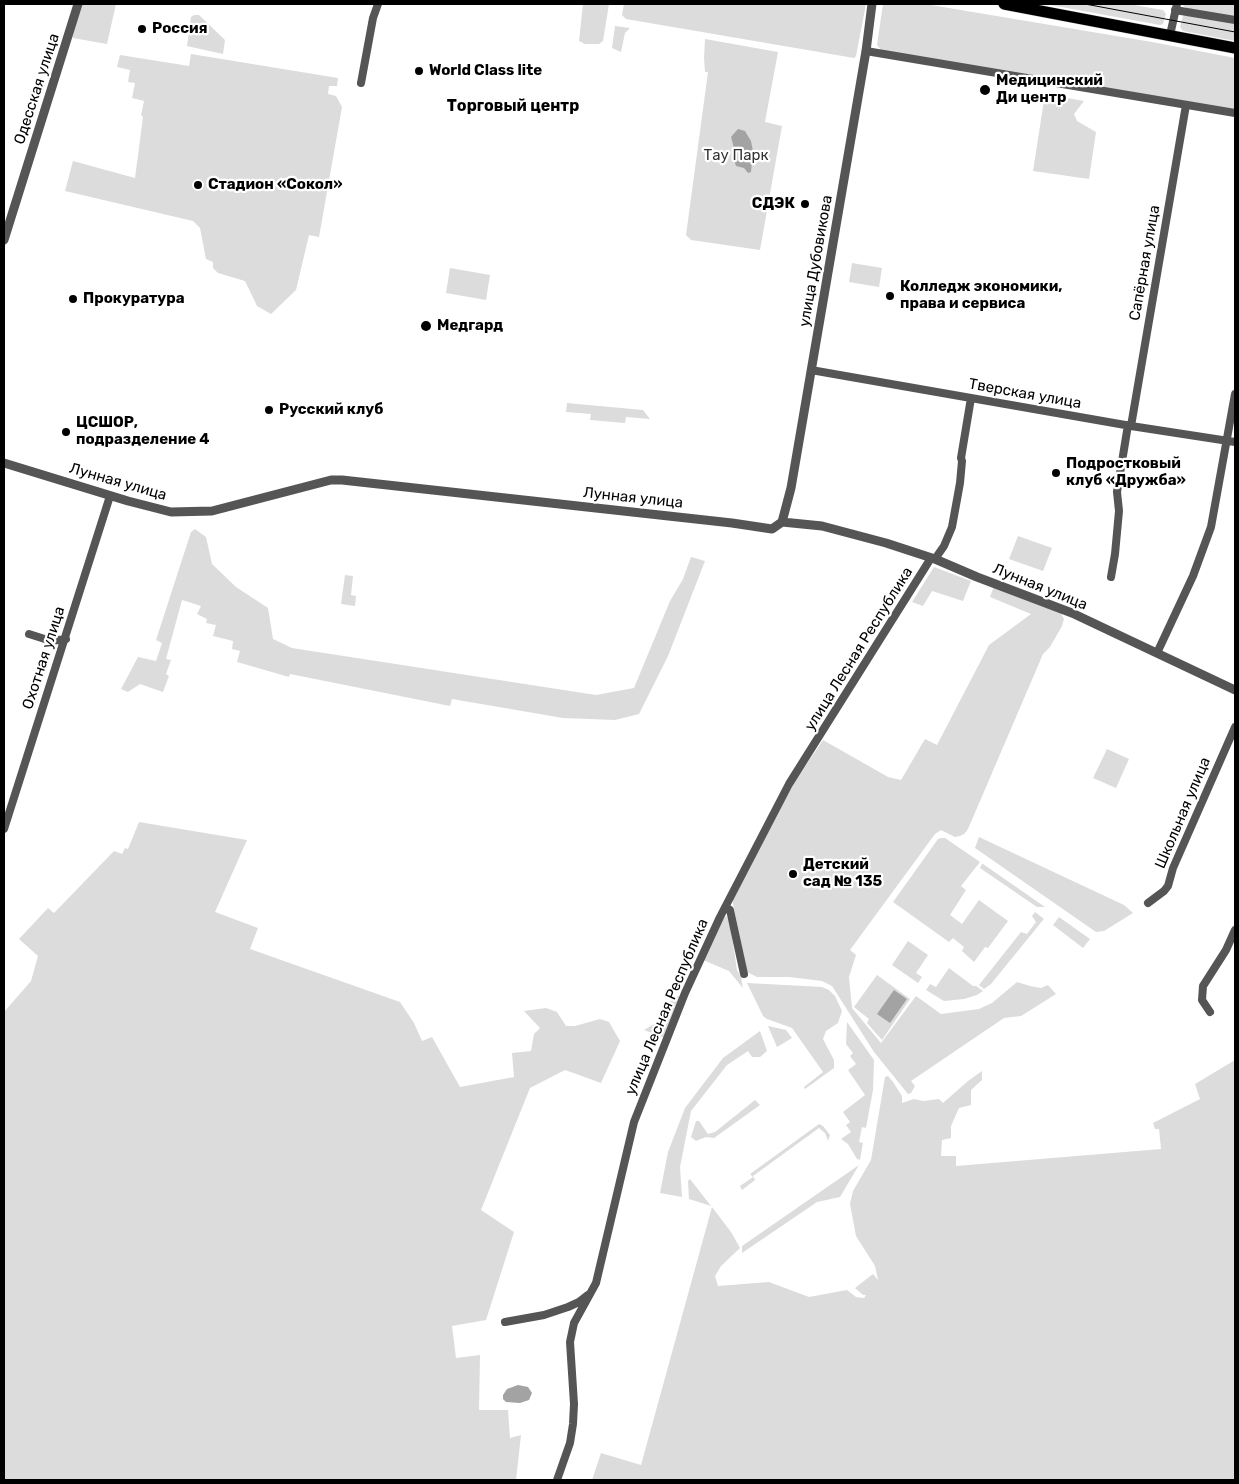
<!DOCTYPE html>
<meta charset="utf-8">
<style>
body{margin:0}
#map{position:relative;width:1239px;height:1484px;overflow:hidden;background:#fff;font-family:Rubik,sans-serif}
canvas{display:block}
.frame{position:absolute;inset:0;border:5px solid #000;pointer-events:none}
</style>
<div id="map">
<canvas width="1239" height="1484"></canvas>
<div class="frame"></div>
</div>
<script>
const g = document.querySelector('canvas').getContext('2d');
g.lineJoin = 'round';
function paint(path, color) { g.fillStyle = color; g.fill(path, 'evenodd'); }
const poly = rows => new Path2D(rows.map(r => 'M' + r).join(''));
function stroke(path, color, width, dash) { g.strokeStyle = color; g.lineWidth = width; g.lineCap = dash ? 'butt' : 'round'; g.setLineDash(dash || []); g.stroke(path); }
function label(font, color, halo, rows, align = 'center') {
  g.font = font + ' Rubik,sans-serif'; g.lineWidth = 4.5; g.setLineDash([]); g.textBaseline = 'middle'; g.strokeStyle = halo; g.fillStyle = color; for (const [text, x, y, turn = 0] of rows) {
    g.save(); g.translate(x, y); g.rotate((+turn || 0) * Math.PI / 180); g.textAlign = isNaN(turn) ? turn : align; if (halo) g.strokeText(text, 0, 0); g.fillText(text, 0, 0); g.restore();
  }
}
paint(poly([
 [81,4,116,4,107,44,73,38,72,35],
 [583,4,609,4,603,41,599,44,585,44,579,41],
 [624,4,866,4,856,56,854,58,626,19,622,15],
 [883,4,925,4,1152,42,1235,58,1235,110,881,50,877,45],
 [1045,4,1128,4,1163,10,1166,14,1163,24,1160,25],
 [1182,4,1226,4,1235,5,1235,18,1187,9],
 [194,15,199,15,225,40,223,54,187,46,191,17],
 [1187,15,1235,23,1235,41,1183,31,1180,27,1183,16],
 [615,26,630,28,625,33,621,52,612,48],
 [705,39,778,52,765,122,782,126,760,250,691,240,686,235,708,72,705,72,704,58],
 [191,54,338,78,337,86,329,86,328,94,336,96,342,107,319,237,309,235,296,290,271,314,257,306,245,281,218,273,213,268,213,262,206,259,200,228,193,221,65,191,73,161,135,178,143,117,141,115,144,101,132,98,135,83,128,82,130,70,117,67,120,55,189,66],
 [1045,94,1084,101,1074,114,1077,121,1096,132,1089,179,1033,171],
 [852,263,882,268,879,287,849,282],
 [450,268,490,275,486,300,446,293],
 [567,403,643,410,650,419,626,417,625,423,590,420,591,414,566,412],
 [195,529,206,537,212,564,236,587,268,608,273,639,292,648,596,695,634,688,670,601,683,579,691,557,705,561,668,656,639,714,615,720,563,718,452,699,450,706,290,674,289,677,237,662,240,651,232,649,233,641,213,636,216,625,206,623,207,619,197,614,201,606,182,600,166,659,171,660,166,674,169,676,163,692,140,684,128,692,121,689,138,657,156,661,162,643,156,640,191,532],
 [1018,536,1052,548,1043,571,1009,559],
 [934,567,971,581,963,601,932,591,923,606,912,602],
 [345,575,353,576,351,595,356,596,355,606,341,604],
 [994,586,1061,613,1064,619,1062,626,1050,647,1043,654,968,829,964,834,960,836,955,837,941,830,935,834,850,950,856,955,849,977,852,1008,881,1043,916,996,941,1014,979,1009,992,1003,1017,982,1030,986,1041,988,1048,985,1056,994,1021,1016,1004,1018,911,1081,915,1086,911,1093,908,1094,874,1052,832,986,822,981,789,977,757,977,747,972,733,904,733,899,792,786,823,740,888,777,901,780,925,739,937,745,989,645,1031,614,990,597],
 [1107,749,1129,759,1116,788,1093,778],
 [139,822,247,840,215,912,258,928,250,949,400,1002,414,1023,422,1041,432,1037,460,1087,514,1077,512,1053,531,1051,534,1034,540,1028,524,1011,546,1008,557,1012,566,1026,575,1026,600,1019,609,1022,620,1041,601,1083,565,1070,530,1088,481,1210,514,1232,486,1320,452,1326,456,1358,480,1355,479,1410,508,1410,510,1438,521,1435,516,1480,4,1480,4,1012,31,981,38,956,19,939,48,908,54,913,114,851,122,854,125,848,128,849],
 [979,837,1124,905,1133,913,1104,931,1096,932,975,848],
 [941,838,945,838,980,862,961,886,966,890,950,915,962,924,979,900,1008,921,988,948,985,947,974,962,962,951,964,947,953,938,949,942,893,902,938,839],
 [982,864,983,864,1045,907,1037,907,980,868],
 [1035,912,1044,919,1043,920,991,984,984,989,979,985,1021,932,1027,934,1036,922,1032,916],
 [725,916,727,917,731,931,737,970,741,977,743,988,729,971,703,960,720,923],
 [1059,917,1090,939,1083,948,1053,925],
 [908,941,928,955,916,973,922,977,918,983,892,965],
 [949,968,973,986,976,986,983,991,977,995,964,999,944,1001,926,990,930,984,936,987],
 [877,975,910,999,882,1040,867,1023,869,1019,854,1007],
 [747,983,822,987,829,990,835,996,842,1011,838,1023,826,1031,823,1039,834,1060,834,1068,805,1089,804,1087,823,1072,792,1028,767,1019,763,1016],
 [678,996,680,998,665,1038,644,1030,668,1016,663,1006],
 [847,1022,874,1060,873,1090,866,1128,862,1127,859,1142,863,1143,860,1160,857,1159,848,1144,841,1139,851,1132,846,1125,850,1122,843,1112,865,1095,848,1070,856,1064,850,1056,853,1053,846,1044],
 [768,1026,786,1030,792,1038,777,1047],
 [760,1031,767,1051,760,1057,752,1057,748,1051,727,1065,691,1111,680,1167,682,1197,660,1193,668,1152,685,1108,723,1058],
 [1235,1060,1235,1480,592,1480,601,1453,641,1465,712,1207,731,1232,740,1248,721,1266,715,1276,718,1286,769,1282,809,1297,847,1290,856,1297,864,1298,866,1295,863,1295,855,1288,873,1274,878,1280,875,1266,856,1236,850,1204,853,1191,871,1160,885,1077,888,1076,893,1082,902,1096,902,1103,914,1099,923,1101,939,1099,943,1103,968,1081,982,1071,982,1080,971,1090,971,1105,959,1108,951,1126,951,1138,942,1140,941,1156,956,1156,956,1166,1161,1149,1159,1129,1155,1129,1153,1123,1200,1099,1195,1084],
 [755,1100,760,1105,714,1138,706,1137,696,1141,691,1137,696,1121,699,1121,708,1134,715,1132],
 [819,1124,823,1126,830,1135,828,1141,825,1133,819,1128,753,1176,755,1180,742,1190,740,1186,753,1177,750,1174],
 [859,1165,840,1197,817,1202,742,1253,742,1246],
 [690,1179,711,1206,689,1199,688,1181]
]), '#dcdcdc');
paint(poly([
 [738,129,745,131,751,141,753,151,751,172,748,173,744,168,736,166,735,163,735,152,731,137],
 [894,990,907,999,890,1023,877,1014],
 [518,1385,528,1387,532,1393,529,1400,520,1403,506,1402,503,1399,503,1395,507,1389]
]), '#a3a3a3');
const primary = poly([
 [1004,4,1235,48]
]);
stroke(primary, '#dbdbdb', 12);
stroke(poly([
 [1175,10,1235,20],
 [1170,35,1177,4],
 [866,51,1235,113],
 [361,83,373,18,378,4],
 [811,370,1131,426,1235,442],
 [1131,426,1186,105],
 [935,559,944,546,952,527,960,483,962,461,961,458,971,398],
 [1111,577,1115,554,1119,511,1117,492,1128,425],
 [29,634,51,641,66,639],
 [1157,653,1193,576,1211,527,1235,394],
 [4,829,110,496],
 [1148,903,1164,891,1168,886,1173,868,1235,727],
 [726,907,730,910,744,974],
 [1210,1012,1202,1000,1203,986,1226,950,1235,930],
 [505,1322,544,1315,568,1307,579,1302,588,1295],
 [557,1480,570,1443,573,1424,574,1404,570,1342,574,1323,596,1283,634,1122,685,993,720,917,789,784,931,558]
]), '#555', 8);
stroke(poly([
 [4,240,78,4],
 [4,463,128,501,171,512,212,511,331,480,342,480,732,523,772,529,782,522,822,526,886,543,935,559,977,577,1072,613,1235,690],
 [782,522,791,488,866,51,872,4]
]), '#555', 9);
stroke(primary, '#000', 11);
stroke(poly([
 [1085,4,1235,32]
]), '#000', 1);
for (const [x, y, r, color] of [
 [142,29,5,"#000"],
 [419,71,5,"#000"],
 [985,90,6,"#000"],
 [198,185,5,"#000"],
 [805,204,5,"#000"],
 [890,296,5,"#000"],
 [73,299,5,"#000"],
 [426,326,6,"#000"],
 [269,410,5,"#000"],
 [66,432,5,"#000"],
 [1056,473,5,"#000"],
 [793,874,5,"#000"]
]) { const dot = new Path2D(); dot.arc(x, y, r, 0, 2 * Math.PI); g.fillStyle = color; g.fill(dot); stroke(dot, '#fff', 2); }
label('bold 15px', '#000', '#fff', [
 ["Россия",152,29],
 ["World Class lite",429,71],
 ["Медицинский",996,81],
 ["Ди центр",996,98],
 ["Стадион «Сокол»",208,185],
 ["СДЭК",795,204,"right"],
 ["Колледж экономики,",900,287],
 ["права и сервиса",900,304],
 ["Прокуратура",83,299],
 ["Медгард",437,326],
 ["Русский клуб",279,410],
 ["ЦСШОР,",76,423],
 ["подразделение 4",76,440],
 ["Подростковый",1066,464],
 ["клуб «Дружба»",1066,481],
 ["Детский",803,865],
 ["сад № 135",803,882]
], 'left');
label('15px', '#000', '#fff', [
 ["Одесская улица",37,89,-72],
 ["улица Дубовикова",816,261,-80],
 ["Сапёрная улица",1145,263,-80],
 ["Тверская улица",1025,394,10],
 ["Лунная улица",118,482,16],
 ["Лунная улица",633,498,6],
 ["Лунная улица",1040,587,22],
 ["улица Лесная Республика",859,649,-58],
 ["Охотная улица",44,658,-72],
 ["Школьная улица",1183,813,-67],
 ["улица Лесная Республика",667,1007,-67]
]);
label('15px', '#333', '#fff', [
 ["Тау Парк",736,156]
]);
label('bold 16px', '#000', '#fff', [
 ["Торговый центр",513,106]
]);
</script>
